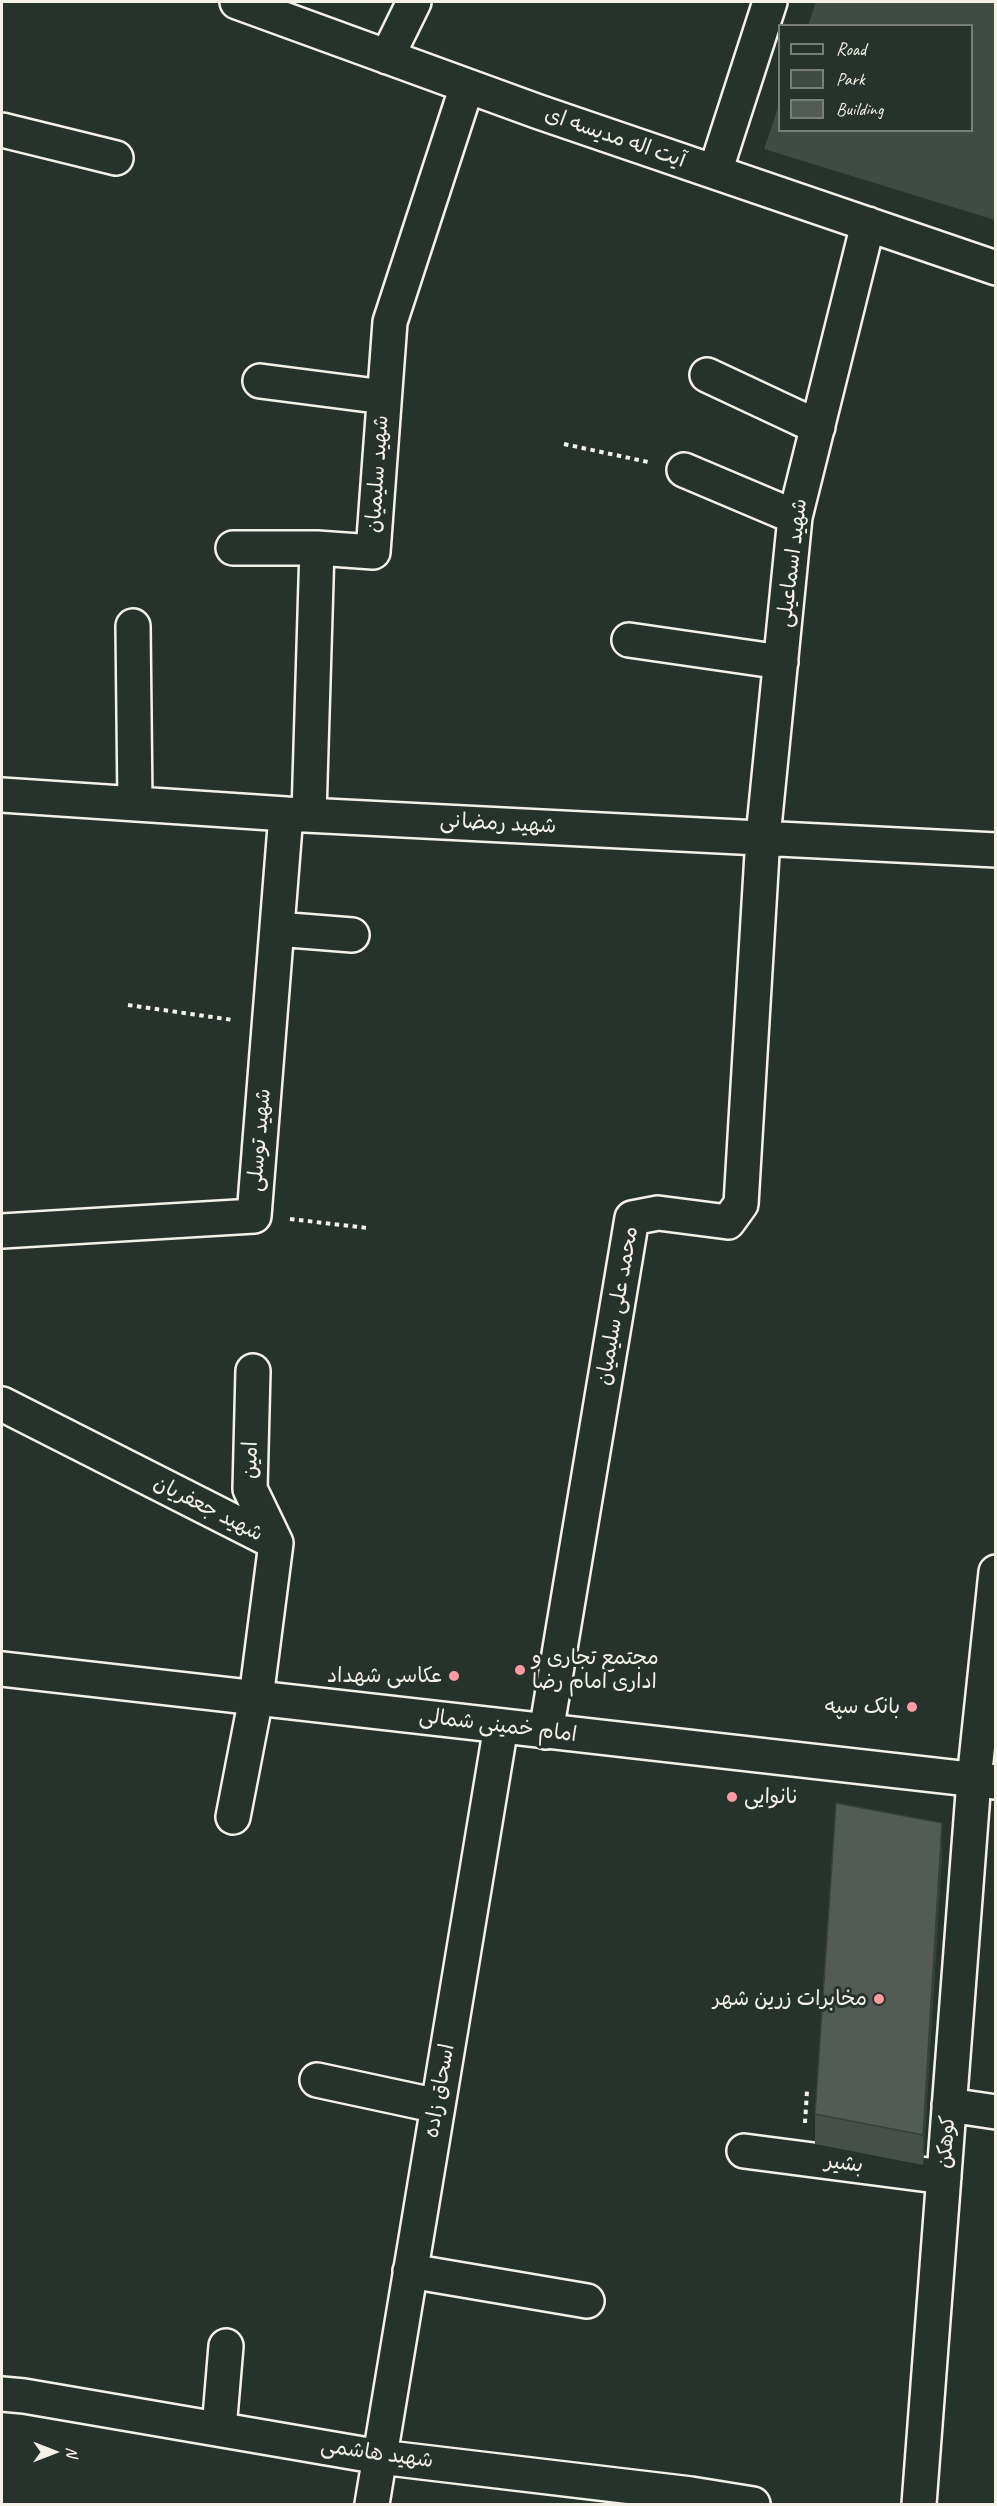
<!DOCTYPE html>
<meta charset="utf-8">
<style>
body{margin:0}
#map{position:relative;width:997px;height:2506px;overflow:hidden;background:#26332d;font-family:Caveat,sans-serif}
canvas{display:block}
.frame{position:absolute;inset:0;border:3px solid #f4f1e8;pointer-events:none}
.legend{position:absolute;left:778px;top:24px;width:195px;height:108px;box-sizing:border-box;background:#26332d;border:2px solid #787f78;margin:0;padding:8px 10px;list-style:none;font-size:18px;color:#f4f1e8}
.legend li{display:flex;align-items:center;gap:12px;height:30px}
.legend b{width:30px;border:2px solid #787f78}
.north{position:absolute;left:24px;top:2422px;width:60px;height:60px;-webkit-text-stroke:4px #26332d;paint-order:stroke;rotate:90deg;font-size:16px;font-weight:700;line-height:24px;text-align:center;color:#f4f1e8}
.north::after{content:'';display:block;margin:auto;width:21px;height:27px;background:#f4f1e8;clip-path:polygon(50% 0,100% 100%,50% 72%,0 100%)}
</style>
<div id="map">
<canvas width="997" height="2506"></canvas>
<div class="frame"></div>
<ul class="legend">
<li><b style="height:8px;background:#26332d"></b>Road</li>
<li><b style="height:16px;background:#414b45"></b>Park</li>
<li><b style="height:16px;background:#525c55"></b>Building</li>
</ul>
<div class="north">N</div>
</div>
<script>
const g = document.querySelector('canvas').getContext('2d');
g.lineJoin = 'round';
function paint(path, color) { g.fillStyle = color; g.fill(path, 'evenodd'); }
const poly = rows => new Path2D(rows.map(r => 'M' + r).join(''));
function stroke(path, color, width, dash) { g.strokeStyle = color; g.lineWidth = width; g.lineCap = dash ? 'butt' : 'round'; g.setLineDash(dash || []); g.stroke(path); }
function label(font, color, halo, rows, align = 'center') {
  g.font = font + ' Caveat,"Playpen Sans Arabic",sans-serif'; g.lineWidth = 6; g.setLineDash([]); g.textBaseline = 'middle'; g.strokeStyle = halo; g.fillStyle = color; for (const [text, x, y, turn = 0] of rows) {
    g.save(); g.translate(x, y); g.rotate((+turn || 0) * Math.PI / 180); g.textAlign = isNaN(turn) ? turn : align; if (halo) g.strokeText(text, 0, 0); g.fillText(text, 0, 0); g.restore();
  }
}
paint(poly([
 [816,2,995,2,995,220,764,149,779,105,780,130,972,130,972,26,808,25]
]), '#414b45');
const minor = poly([
 [237,2,539,112,996,268],
 [387,57,414,2],
 [2,130,116,158],
 [715,172,770,2],
 [707,375,818,427],
 [260,381,384,397],
 [684,470,795,517],
 [233,548,317,548],
 [133,626,135,804],
 [629,640,781,662],
 [2,795,286,814,996,850],
 [309,814,317,548,373,552,390,322,467,86],
 [277,929,352,935],
 [2,1231,254,1216,286,814],
 [253,1371,250,1489,276,1543],
 [2,1404,276,1543,256,1698,233,1817],
 [546,1732,632,1218,658,1213,728,1222,741,1204,763,837,795,517,868,224],
 [317,2080,438,2106],
 [949,2105,996,2112],
 [744,2151,944,2177],
 [410,2271,587,2301],
 [2,2394,24,2396,380,2457,691,2494,753,2504],
 [219,2429,226,2346],
 [372,2504,501,1726],
 [919,2504,974,1780,996,1572]
]);
const major = poly([
 [2,1669,996,1782]
]);
stroke(minor, '#f4f1e8', 38);
stroke(major, '#f4f1e8', 38);
stroke(poly([
 [564,444,648,462],
 [128,1005,233,1020],
 [290,1219,367,1228],
 [805,2123,807,2091]
]), '#f4f1e8', 4, [4.5, 4.5]);
stroke(minor, '#26332d', 33);
stroke(major, '#26332d', 33);
paint(poly([
 [942,1854,923,2165,815,2144,815,2114]
]), '#474f49');
paint(poly([
 [942,1823,942,1854,923,2165,923,2135]
]), '#39403c');
const building = poly([
 [836,1803,942,1823,923,2135,815,2114,836,1803]
]);
paint(building, '#525c55');
stroke(building, '#39403c', 1.5);
for (const [x, y, r, color] of [
 [520,1670,6,"#ff9aa2"],
 [454,1676,6,"#ff9aa2"],
 [912,1707,6,"#ff9aa2"],
 [732,1797,6,"#ff9aa2"],
 [879,1999,6,"#ff9aa2"]
]) { const dot = new Path2D(); dot.arc(x, y, r, 0, 2 * Math.PI); g.fillStyle = color; g.fill(dot); stroke(dot, '#26332d', 2); }
label('21px', '#f4f1e8', '#26332d', [
 ["آیت اله مدیسه ای",615,138,19],
 ["شهید سلیمیان",378,474,-86],
 ["شهید اسماعیلی",793,563,-83],
 ["شهید رمضانی",498,824,3],
 ["شهید توسلی",260,1140,-85],
 ["محمد علی سلیمیان",618,1306,-80],
 ["امین",251,1460,-89],
 ["شهید جعفریان",208,1509,27],
 ["امام خمینی شمالی",498,1726,7],
 ["اسحاق زاده",440,2091,-80],
 ["کوهکن",947,2142,-86],
 ["بشیر",844,2164,7],
 ["شهید هاشمی",377,2454,8]
]);
label('21px', '#f4f1e8', '#26332d', [
 ["مجتمع تجاری و",532,1658,"left"],
 ["اداری امام رضا",532,1682,"left"],
 ["عکاسی شهداد",442,1676],
 ["بانک سپه",900,1707],
 ["نانوایی",744,1797,"left"],
 ["مخابرات زرین شهر",867,1999]
], 'right');
</script>
